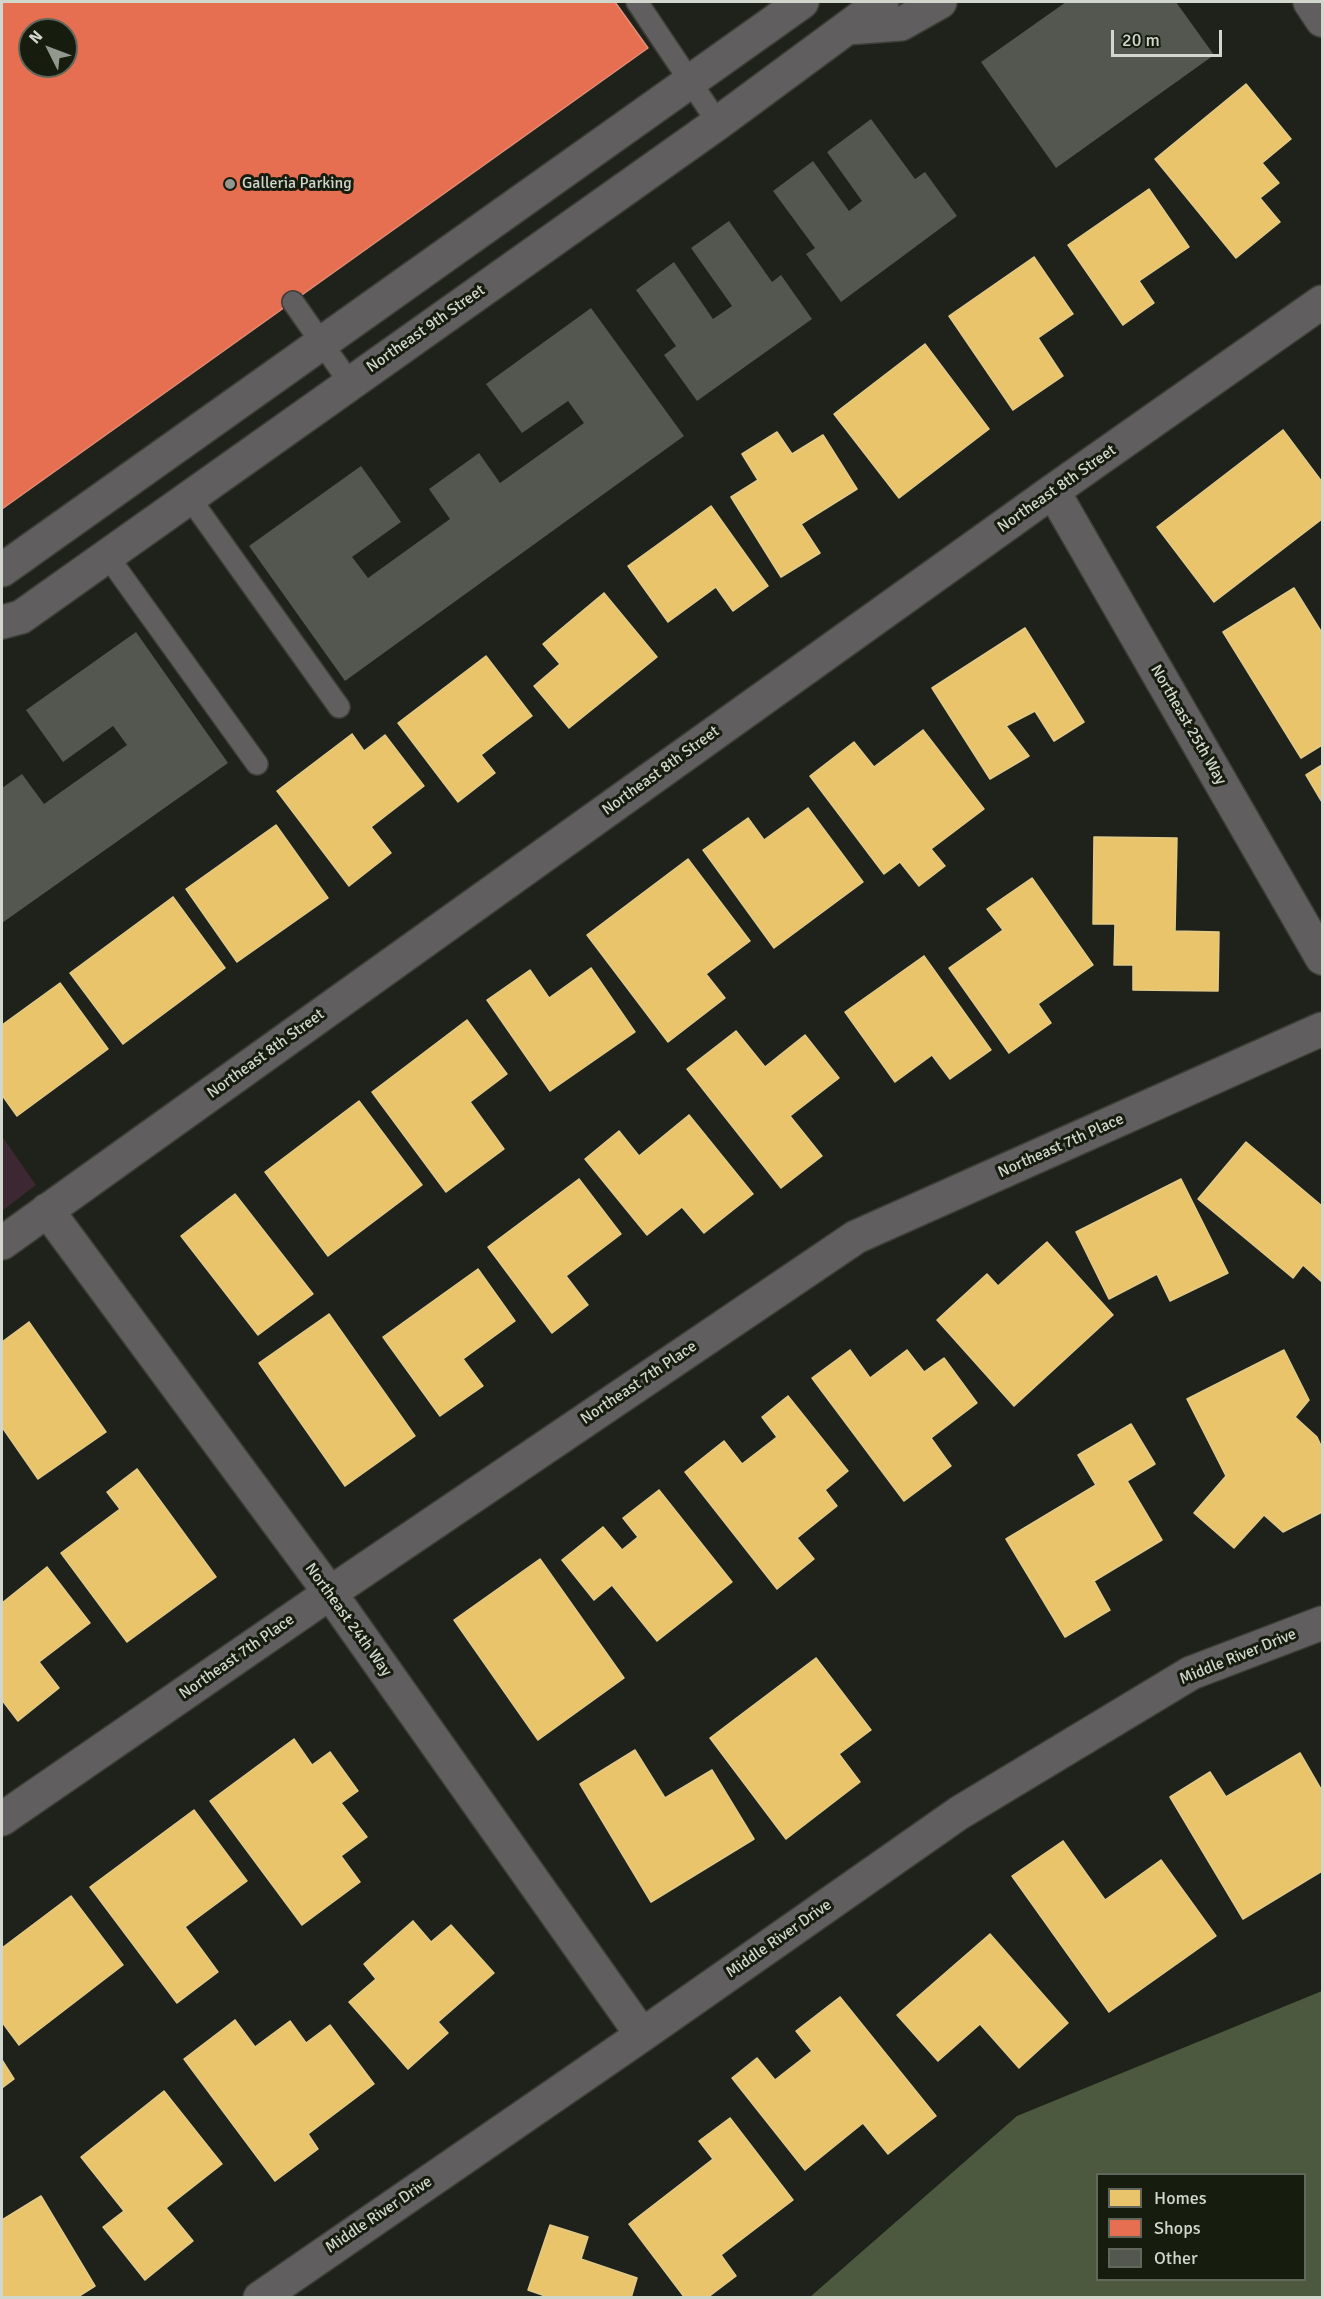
<!DOCTYPE html>
<style>
body{margin:0}
#map{position:relative;width:1324px;height:2299px;overflow:hidden;background:#1f221a;font-family:Signika,sans-serif}
canvas{display:block}
.frame{position:absolute;inset:0;border:3px solid #d2d7cd;pointer-events:none}
.legend{position:absolute;left:1096px;top:2173px;width:210px;height:108px;box-sizing:border-box;background:#161c0e;border:2px solid #61675a;margin:0;padding:8px 10px;list-style:none;font-size:18px;color:#d2d7cd}
.legend li{display:flex;align-items:center;gap:12px;height:30px}
.legend b{width:30px;border:2px solid #61675a}
.north{position:absolute;left:18px;top:18px;width:60px;height:60px;box-sizing:border-box;background:#161c0e;border:2px solid #61675a;border-radius:50%;rotate:312deg;font-size:16px;font-weight:700;line-height:24px;text-align:center;color:#d2d7cd}
.north::after{content:'';display:block;margin:auto;width:21px;height:27px;background:#93988e;clip-path:polygon(50% 0,100% 100%,50% 72%,0 100%)}
.scale{position:absolute;left:1111px;top:30px;width:111px;height:27px;box-sizing:border-box;border:3px solid #d2d7cd;border-top:0;padding-left:8px;font-size:18px;line-height:21px;white-space:nowrap;color:#d2d7cd;-webkit-text-stroke:4px #161c0e;paint-order:stroke}
</style>
<div id="map">
<canvas width="1324" height="2299"></canvas>
<div class="frame"></div>
<ul class="legend">
<li><b style="height:16px;background:#e9c46a"></b>Homes</li>
<li><b style="height:16px;background:#e76f51"></b>Shops</li>
<li><b style="height:16px;background:#545650"></b>Other</li>
</ul>
<div class="north">N</div>
<div class="scale">20 m</div>
</div>
<script>
const g = document.querySelector('canvas').getContext('2d');
g.lineJoin = 'round';
function paint(path, color) { g.fillStyle = color; g.fill(path, 'evenodd'); }
const poly = rows => new Path2D(rows.map(r => 'M' + r).join(''));
function stroke(path, color, width, dash) { g.strokeStyle = color; g.lineWidth = width; g.lineCap = dash ? 'butt' : 'round'; g.setLineDash(dash || []); g.stroke(path); }
function label(font, color, halo, rows, align = 'center') {
  g.font = font + ' Signika,sans-serif'; g.lineWidth = 6; g.setLineDash([]); g.textBaseline = 'middle'; g.strokeStyle = halo; g.fillStyle = color; for (const [text, x, y, turn = 0] of rows) {
    g.save(); g.translate(x, y); g.rotate((+turn || 0) * Math.PI / 180); g.textAlign = isNaN(turn) ? turn : align; if (halo) g.strokeText(text, 0, 0); g.fillText(text, 0, 0); g.restore();
  }
}
paint(poly([
 [2,1136,36,1185,2,1211]
]), '#3c2732');
paint(poly([
 [1322,1991,1322,2297,810,2297,1017,2116],
 [1098,2174,1304,2174,1304,2280,1098,2280]
]), '#4d593e');
const homes = poly([
 [1246,84,1291,139,1262,163,1279,183,1260,198,1280,222,1236,258,1155,159,1246,84],
 [1149,189,1189,247,1139,281,1154,303,1123,325,1068,245,1149,189],
 [1034,257,1073,314,1038,338,1063,376,1013,410,949,316,1034,257],
 [925,344,989,429,899,498,834,414,925,344],
 [1283,430,1322,482,1322,519,1214,602,1157,527,1283,430],
 [777,432,792,454,823,435,857,489,801,524,820,553,781,577,731,497,758,480,742,454,777,432],
 [711,506,768,586,733,611,716,587,668,622,628,566,711,506],
 [1294,588,1322,633,1322,745,1301,758,1223,632,1294,588],
 [604,593,657,657,569,728,534,686,560,664,543,644,604,593],
 [1025,628,1084,722,1054,741,1035,711,1006,726,1029,756,990,779,932,688,1025,628],
 [486,656,532,716,481,755,495,773,458,802,398,723,486,656],
 [923,730,984,809,931,849,945,866,919,886,900,862,884,874,810,776,854,742,874,767,923,730],
 [352,734,364,751,385,735,424,786,371,827,391,853,349,886,277,791,352,734],
 [1322,765,1322,802,1306,775,1322,765],
 [808,808,863,882,774,948,703,850,748,818,764,840,808,808],
 [276,825,328,898,237,962,186,889,276,825],
 [1094,837,1177,838,1175,931,1219,932,1218,991,1133,990,1133,965,1114,965,1115,924,1093,924,1094,837],
 [688,859,750,941,706,974,725,998,668,1042,587,935,688,859],
 [1032,878,1093,965,1038,1004,1051,1023,1009,1053,949,968,1003,930,987,909,1032,878],
 [173,897,225,968,123,1044,70,973,173,897],
 [924,956,991,1050,950,1079,932,1055,895,1082,845,1012,924,956],
 [591,968,635,1032,550,1091,487,1000,530,970,549,998,591,968],
 [60,983,108,1049,17,1116,2,1095,2,1025,60,983],
 [467,1020,507,1074,470,1102,504,1149,446,1192,372,1092,467,1020],
 [736,1031,765,1067,805,1035,839,1078,790,1116,822,1156,781,1188,687,1069,736,1031],
 [359,1101,422,1185,328,1256,265,1172,359,1101],
 [689,1115,753,1194,704,1233,682,1207,647,1235,585,1159,619,1131,639,1156,689,1115],
 [1246,1142,1322,1206,1322,1282,1303,1265,1293,1278,1198,1199,1246,1142],
 [579,1179,621,1234,566,1276,588,1305,552,1333,488,1247,579,1179],
 [1181,1179,1228,1273,1170,1301,1157,1274,1109,1299,1076,1232,1181,1179],
 [235,1194,313,1294,258,1335,181,1236,235,1194],
 [1047,1242,1113,1315,1014,1406,937,1320,987,1274,998,1286,1047,1242],
 [478,1269,515,1321,463,1359,483,1386,440,1416,383,1337,478,1269],
 [329,1314,415,1436,345,1486,259,1363,329,1314],
 [29,1322,106,1432,38,1479,2,1427,2,1342,29,1322],
 [850,1350,870,1378,907,1350,924,1372,944,1358,977,1403,931,1438,951,1466,904,1501,812,1378,850,1350],
 [1284,1350,1309,1400,1295,1417,1317,1437,1322,1448,1322,1512,1283,1532,1264,1515,1234,1548,1194,1513,1226,1476,1187,1399,1284,1350],
 [788,1396,848,1471,825,1490,837,1506,797,1538,814,1559,777,1589,685,1472,724,1441,742,1464,777,1437,762,1417,788,1396],
 [1131,1424,1155,1464,1127,1481,1162,1540,1094,1581,1110,1610,1065,1637,1006,1539,1096,1485,1078,1455,1131,1424],
 [137,1469,216,1577,127,1642,61,1553,120,1509,107,1492,137,1469],
 [659,1490,732,1582,657,1641,612,1585,594,1600,562,1560,603,1527,622,1550,638,1537,623,1518,659,1490],
 [540,1559,624,1678,538,1740,454,1620,540,1559],
 [47,1567,90,1623,39,1662,59,1688,18,1721,2,1700,2,1603,47,1567],
 [816,1658,871,1730,839,1754,860,1782,786,1839,710,1738,816,1658],
 [294,1739,312,1765,330,1752,358,1791,341,1803,367,1837,341,1856,360,1882,302,1925,210,1801,294,1739],
 [635,1750,665,1798,712,1770,754,1839,651,1902,580,1784,635,1750],
 [1300,1753,1322,1791,1322,1871,1243,1919,1170,1797,1210,1772,1226,1797,1300,1753],
 [194,1810,247,1881,185,1927,218,1972,177,2003,90,1887,194,1810],
 [1063,1841,1105,1900,1161,1860,1216,1936,1109,2012,1012,1876,1063,1841],
 [71,1896,123,1965,19,2045,2,2022,2,1948,71,1896],
 [413,1921,431,1942,451,1925,494,1973,438,2022,448,2033,408,2069,349,2002,376,1979,364,1964,413,1921],
 [990,1934,1068,2023,1019,2068,980,2024,938,2061,897,2015,990,1934],
 [840,1997,936,2116,888,2154,863,2123,805,2170,732,2078,757,2058,775,2080,812,2051,796,2031,840,1997],
 [235,2020,255,2047,290,2021,306,2043,330,2025,374,2084,308,2134,318,2149,275,2181,184,2059,235,2020],
 [2,2060,14,2079,2,2088,2,2060],
 [164,2091,222,2164,166,2208,193,2241,145,2280,103,2227,124,2211,81,2157,164,2091],
 [730,2118,793,2200,721,2255,736,2276,707,2298,685,2298,629,2224,713,2159,699,2141,730,2118],
 [41,2196,95,2286,76,2298,2,2298,2,2220,41,2196],
 [550,2225,588,2237,581,2259,637,2278,631,2298,551,2298,528,2290,550,2225]
]);
paint(homes, '#e9c46a');
stroke(homes, '#e2ca88', 1.5);
const shops = poly([
 [2,2,615,2,648,48,2,509,2,2],
 [30,30,66,30,66,66,30,66,30,30]
]);
paint(shops, '#e76f51');
stroke(shops, '#e18e76', 1.5);
paint(poly([
 [1066,2,1176,2,1214,55,1056,168,981,62],
 [871,119,915,179,925,172,957,216,841,302,806,254,815,248,773,191,813,161,849,211,862,201,827,152],
 [729,221,772,282,781,275,812,319,697,401,664,355,676,346,636,290,674,262,713,319,732,306,691,248],
 [591,308,684,436,345,681,249,546,361,466,401,522,352,557,368,578,450,519,429,489,479,453,500,483,584,423,568,401,522,433,486,384],
 [136,632,228,763,2,923,2,788,22,774,44,804,127,745,113,726,63,762,26,710]
]), '#545650');
const service = poly([
 [637,2,718,123],
 [293,302,350,383],
 [189,497,339,707],
 [106,554,257,764]
]);
const minor = poly([
 [1310,2,1322,20],
 [847,28,901,24,940,2],
 [1053,491,1322,958],
 [2,570,802,2],
 [2,622,21,617,718,123,882,2],
 [47,1210,330,1593,642,2035],
 [2,1243,1053,491,1322,302],
 [2,1819,330,1593,856,1237,1322,1029],
 [260,2298,642,2035,959,1813,1191,1673,1322,1623]
]);
stroke(service, '#3c3e37', 24);
stroke(minor, '#3c3e37', 36);
stroke(service, '#615e5f', 21);
stroke(minor, '#615e5f', 33);
for (const [x, y, r, color] of [
 [230,184,6,"#93988e"]
]) { const dot = new Path2D(); dot.arc(x, y, r, 0, 2 * Math.PI); g.fillStyle = color; g.fill(dot); stroke(dot, '#161c0e', 2); }
label('16px', '#d2d7cd', '#161c0e', [
 ["Galleria Parking",242,184]
], 'left');
label('16px', '#d2d7cd', '#161c0e', [
 ["Northeast 9th Street",426,329,-35],
 ["Northeast 8th Street",1057,489,-35],
 ["Northeast 25th Way",1188,725,60],
 ["Northeast 8th Street",661,771,-36],
 ["Northeast 8th Street",266,1054,-36],
 ["Northeast 7th Place",1061,1146,-24],
 ["Northeast 7th Place",639,1383,-34],
 ["Northeast 24th Way",348,1620,54],
 ["Northeast 7th Place",237,1657,-35],
 ["Middle River Drive",1238,1657,-22],
 ["Middle River Drive",779,1939,-35],
 ["Middle River Drive",379,2215,-34]
]);
</script>
